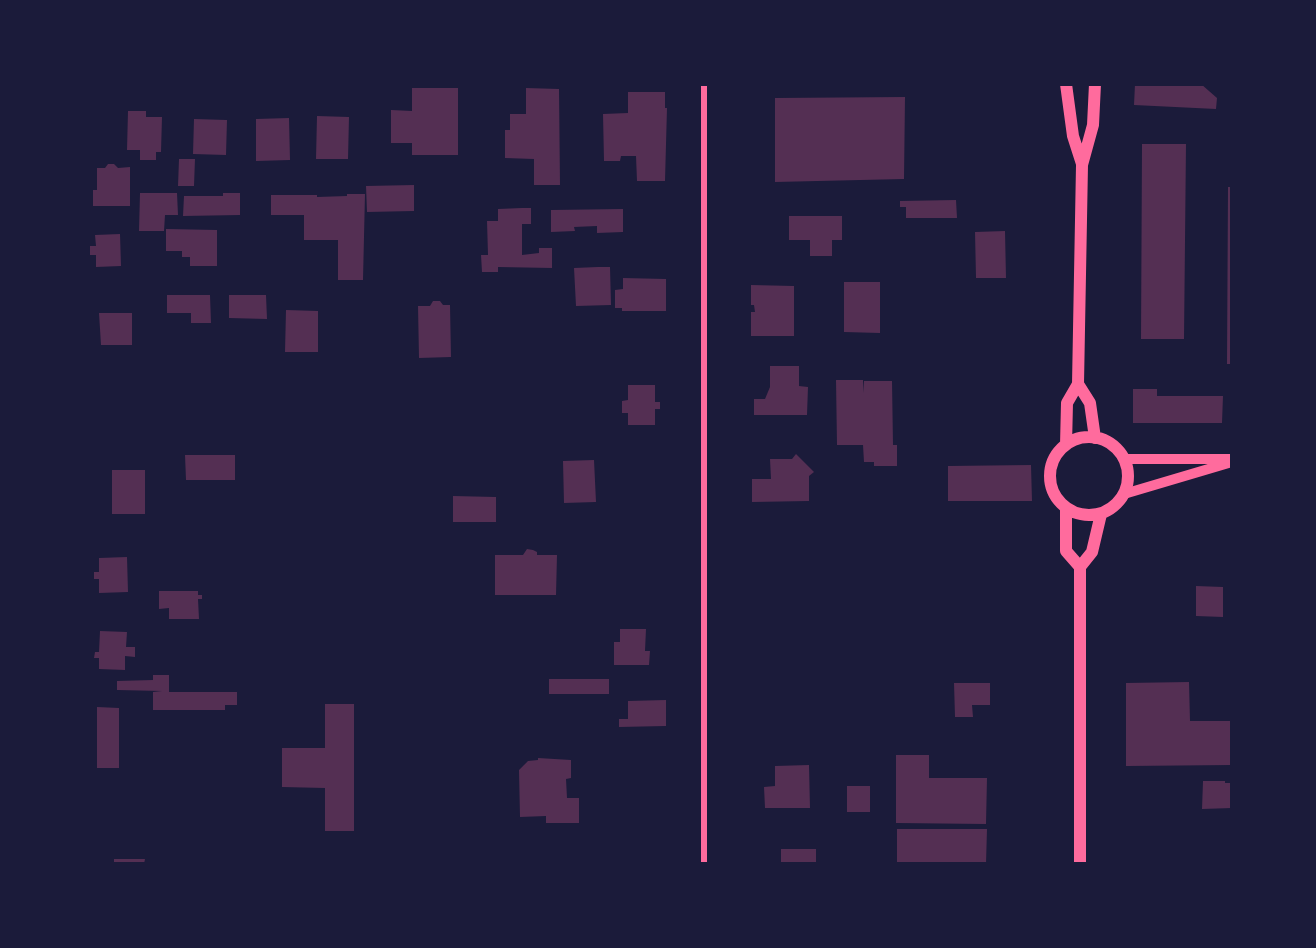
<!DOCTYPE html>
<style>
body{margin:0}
#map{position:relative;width:1316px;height:948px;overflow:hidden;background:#1b1b3a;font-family:Ubuntu,sans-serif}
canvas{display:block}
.frame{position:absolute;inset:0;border:86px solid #1b1b3a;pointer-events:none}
</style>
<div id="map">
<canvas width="1316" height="948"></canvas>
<div class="frame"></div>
</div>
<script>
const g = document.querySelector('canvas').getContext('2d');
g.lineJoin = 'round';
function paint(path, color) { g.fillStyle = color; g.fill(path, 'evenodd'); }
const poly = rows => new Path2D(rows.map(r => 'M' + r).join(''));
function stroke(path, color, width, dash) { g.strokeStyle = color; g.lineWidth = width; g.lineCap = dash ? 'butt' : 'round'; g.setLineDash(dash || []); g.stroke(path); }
paint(poly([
 [1135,84,1201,84,1217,98,1216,109,1134,105],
 [412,88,458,88,458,155,412,155,412,143,391,143,391,110,412,111],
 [526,88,559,89,560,185,534,185,534,159,505,158,505,130,510,130,510,114,526,114],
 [628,92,665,92,665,108,667,108,665,181,637,181,636,156,621,156,620,161,604,161,603,114,628,113],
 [905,97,904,179,775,182,775,98],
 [128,111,146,111,146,117,162,117,161,152,156,152,156,160,140,160,140,150,127,150],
 [317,116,349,117,348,159,316,159],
 [289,118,290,160,256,161,256,119],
 [194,119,227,120,226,155,193,154],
 [1142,144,1186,144,1184,339,1141,339],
 [179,159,195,159,194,186,178,186],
 [108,164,114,164,118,168,130,167,130,206,93,206,93,190,97,190,97,168,105,168],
 [414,185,414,211,367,212,366,186],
 [1228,187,1232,187,1232,364,1227,364],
 [140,193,177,193,178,215,165,215,164,231,139,231],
 [223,193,240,193,240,215,183,216,184,196,223,196],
 [347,194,365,194,363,280,338,280,338,240,304,240,304,215,271,215,271,195,317,195,317,197,347,196],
 [956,200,957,218,906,218,906,207,900,207,900,201],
 [522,208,531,208,531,224,522,224,522,255,539,253,539,248,552,248,552,268,498,267,498,272,482,272,481,255,488,255,487,221,498,221,498,209],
 [623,209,623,232,597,233,597,226,574,227,575,231,551,232,551,210],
 [789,216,842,216,842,240,832,240,832,256,810,256,810,240,789,240],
 [166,229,217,230,217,266,190,266,190,257,182,257,182,251,166,251],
 [1005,231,1006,278,976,278,975,232],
 [120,234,121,266,96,267,96,255,90,255,90,246,96,246,95,235],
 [598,267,610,267,611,305,576,306,574,268],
 [623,278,666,279,666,311,622,311,622,308,615,308,615,290,623,289],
 [844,282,880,282,880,333,844,332],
 [751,285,794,286,794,336,751,336,751,312,755,312,754,305,751,305],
 [167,295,210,295,211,323,191,323,191,313,167,313],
 [229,295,266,295,267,319,229,318],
 [433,301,440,301,443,305,450,305,451,357,419,358,418,306,430,306],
 [286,310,318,311,318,352,285,352],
 [99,313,132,313,132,345,101,345],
 [770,366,799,366,799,386,808,387,807,415,754,415,754,399,765,399,770,387],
 [836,380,863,380,863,393,864,381,892,381,893,445,897,445,897,466,874,466,874,462,864,462,863,445,837,445],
 [628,385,655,385,655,402,660,402,660,409,655,409,655,425,628,425,628,413,622,413,622,401,628,400],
 [1133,389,1157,389,1157,396,1223,396,1222,423,1133,423],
 [796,454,814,472,809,476,809,501,752,502,752,479,771,479,770,459,792,459],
 [185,455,235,455,235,480,186,480],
 [594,460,596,502,564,503,563,461],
 [1031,465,1032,501,948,501,948,466],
 [112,470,145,470,145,514,112,514],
 [453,496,496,497,496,522,453,522],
 [527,549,533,550,537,552,537,555,557,555,556,595,495,595,495,555,523,555],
 [127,557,128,592,99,593,99,579,94,579,94,572,99,572,99,558],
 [1196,586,1223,587,1223,617,1196,616],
 [159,591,198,591,198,595,202,595,202,599,198,599,199,619,169,619,169,608,159,609],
 [620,629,646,629,645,651,650,651,649,665,614,665,614,642,620,642],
 [100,631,127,632,126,647,135,647,135,657,125,656,125,670,99,669,99,658,94,658,95,652,99,652],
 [153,675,169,675,169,692,237,692,237,705,225,705,225,710,153,710,153,692,162,691,117,690,117,681,153,680],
 [549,679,609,679,609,694,549,694],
 [1189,682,1190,721,1232,721,1232,765,1126,766,1126,683],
 [954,683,990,683,990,705,972,705,973,717,955,717],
 [666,700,666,726,619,727,619,719,628,719,628,701],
 [325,704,354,704,354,831,325,831,325,788,282,787,282,748,325,748],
 [97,707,119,708,119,768,97,768],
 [896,755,929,755,929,778,987,778,986,824,896,823],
 [538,758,571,760,571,778,566,779,567,798,579,798,579,823,546,823,546,816,520,817,519,770,528,761,538,760],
 [809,765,810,808,765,808,764,787,775,786,775,766],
 [1203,781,1225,781,1225,783,1232,783,1232,808,1202,809],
 [847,786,870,786,870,812,847,812],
 [897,829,987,829,986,864,897,864],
 [781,849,816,849,816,864,758,864,758,862,781,862],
 [114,859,145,859,144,864,114,864]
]), '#542f53');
stroke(poly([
 [704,84,704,864]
]), '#ff6b9d', 6);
stroke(poly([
 [1124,459,1232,459],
 [1124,494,1232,462]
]), '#ff6b9d', 10);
stroke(poly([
 [1066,84,1073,136,1082,164],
 [1078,384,1090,403,1095,438],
 '1050 476a39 39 0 1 1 78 0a39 39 0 1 1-78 0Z',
 [1066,445,1067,403,1078,384,1082,165,1093,125,1095,84],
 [1066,508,1066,551,1080,567],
 [1080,864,1080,567,1092,552,1101,514]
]), '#ff6b9d', 12);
</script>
